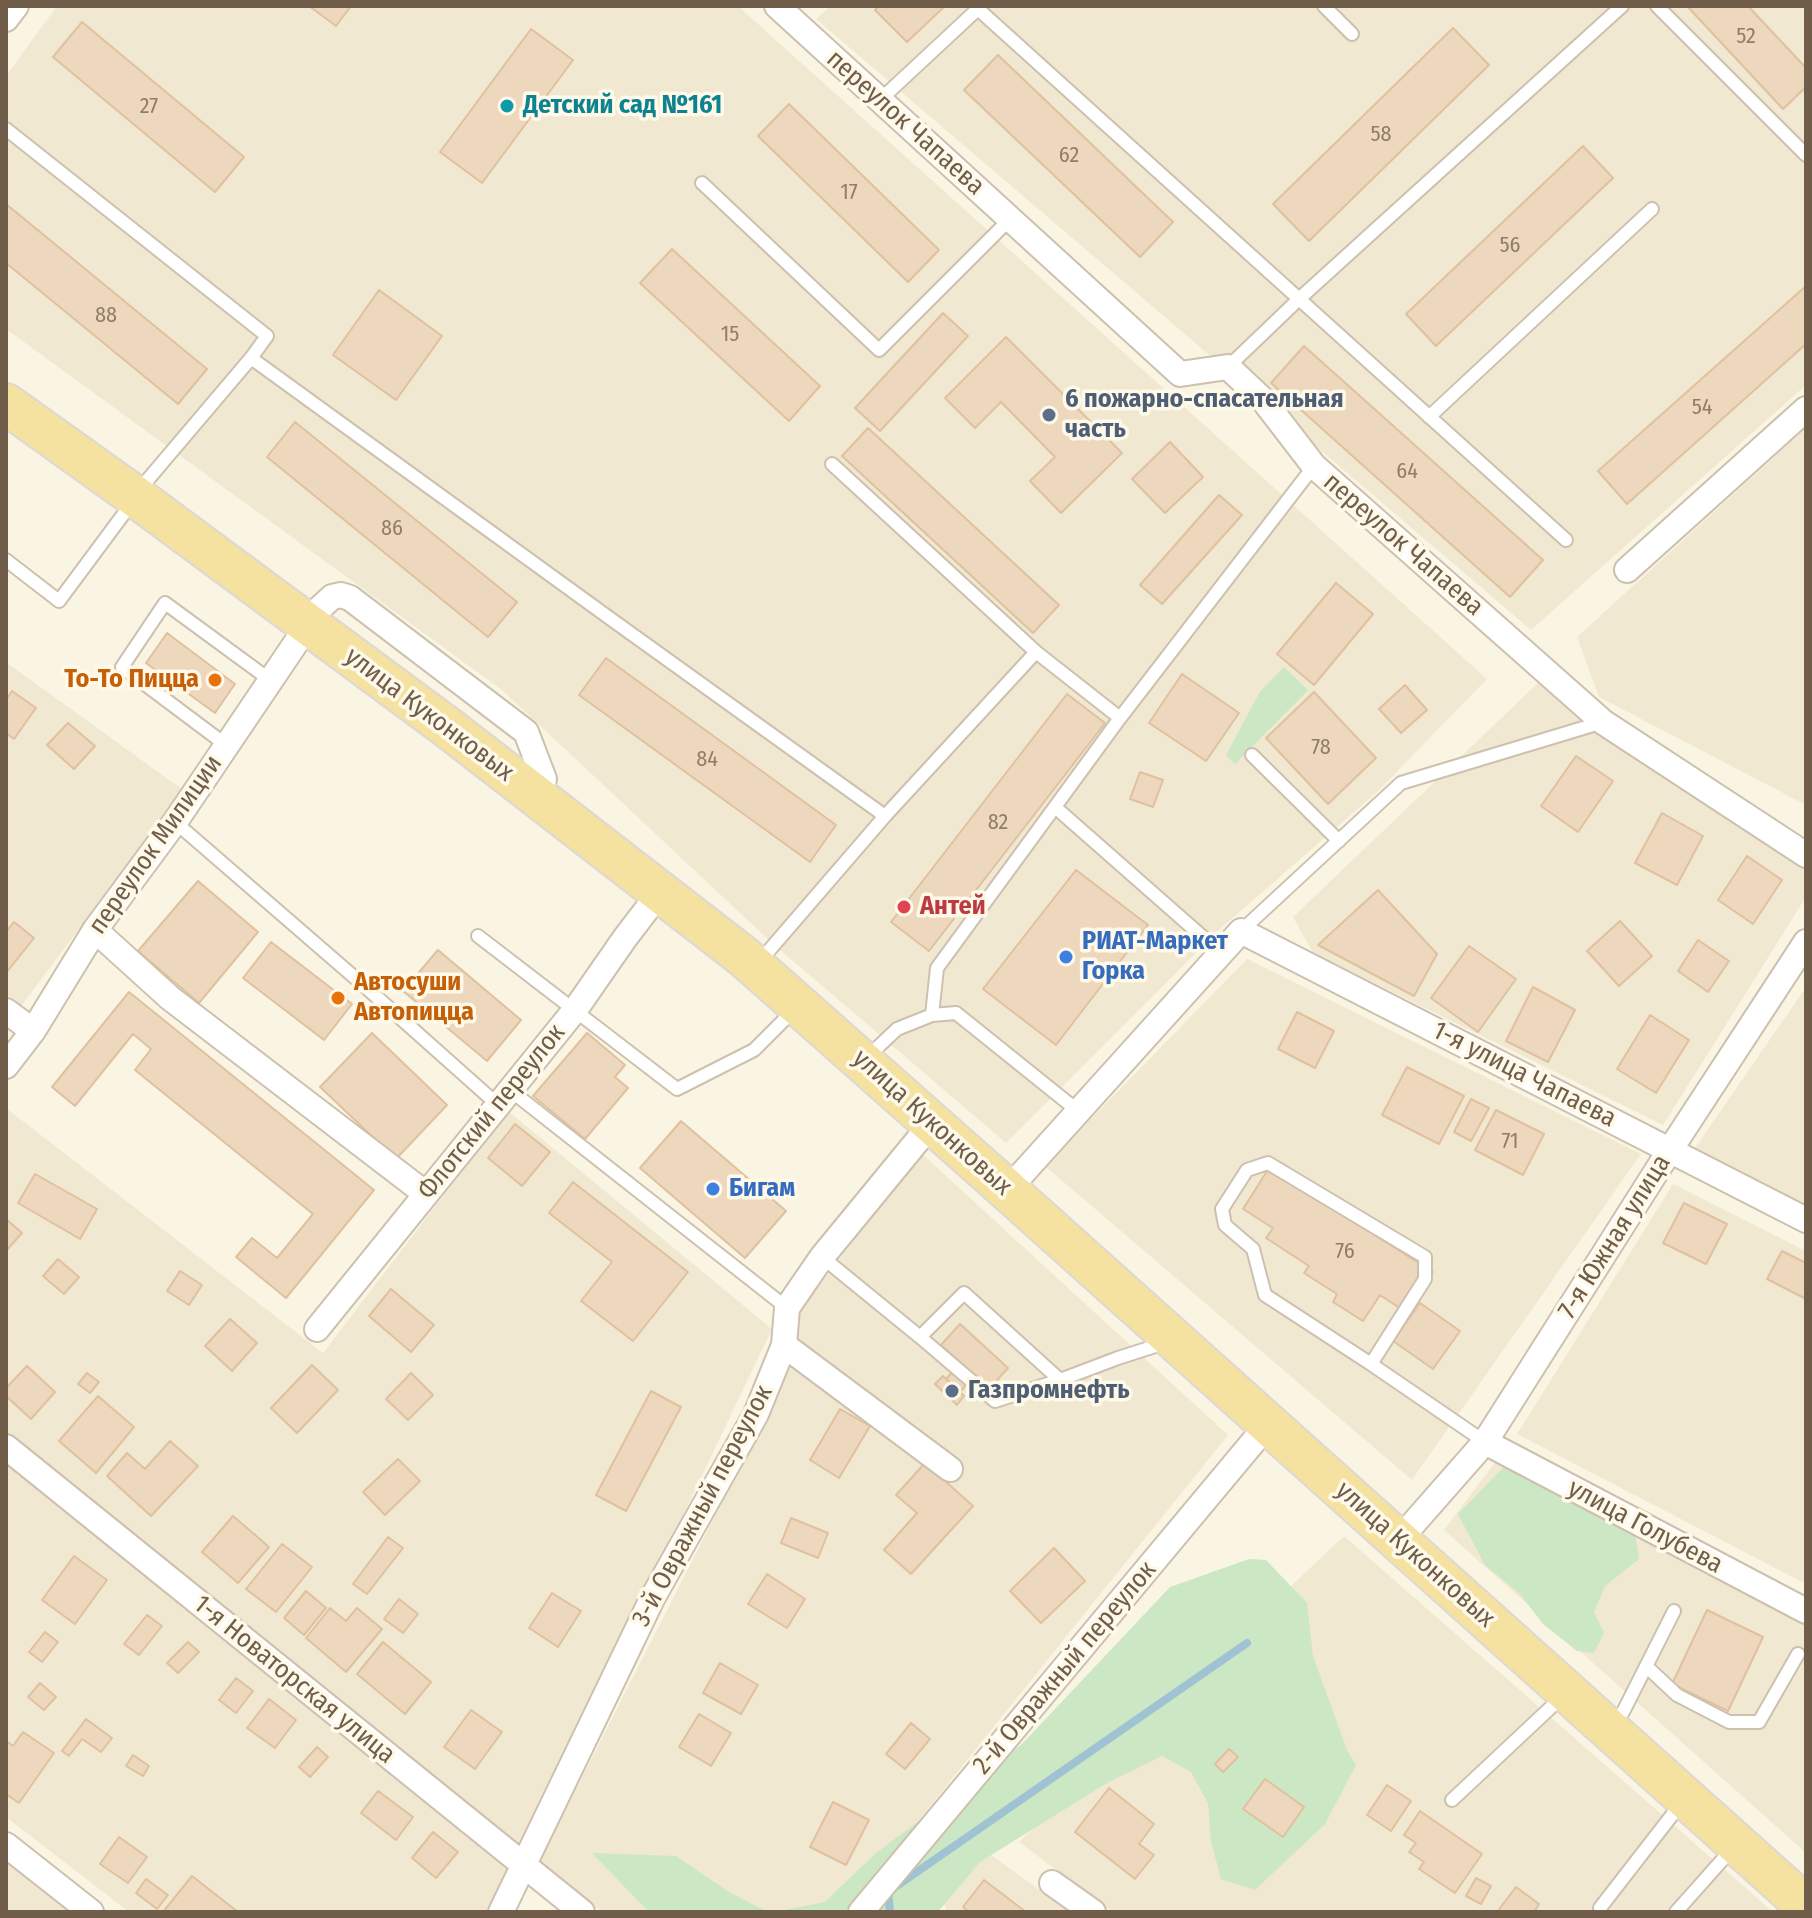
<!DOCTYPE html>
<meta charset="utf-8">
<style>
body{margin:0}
#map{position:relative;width:1812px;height:1918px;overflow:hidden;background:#faf5e3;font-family:"Fira Sans Condensed",sans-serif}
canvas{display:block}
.frame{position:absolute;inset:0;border:8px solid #705e4b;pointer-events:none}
</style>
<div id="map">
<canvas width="1812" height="1918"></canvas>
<div class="frame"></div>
</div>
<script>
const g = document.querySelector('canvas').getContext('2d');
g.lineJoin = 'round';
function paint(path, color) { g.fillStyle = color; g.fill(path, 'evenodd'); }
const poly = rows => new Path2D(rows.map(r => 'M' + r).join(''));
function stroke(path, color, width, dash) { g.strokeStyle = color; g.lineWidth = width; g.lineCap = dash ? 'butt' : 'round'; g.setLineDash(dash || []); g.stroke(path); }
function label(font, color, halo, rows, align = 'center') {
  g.font = font + ' "Fira Sans Condensed",sans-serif'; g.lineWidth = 7; g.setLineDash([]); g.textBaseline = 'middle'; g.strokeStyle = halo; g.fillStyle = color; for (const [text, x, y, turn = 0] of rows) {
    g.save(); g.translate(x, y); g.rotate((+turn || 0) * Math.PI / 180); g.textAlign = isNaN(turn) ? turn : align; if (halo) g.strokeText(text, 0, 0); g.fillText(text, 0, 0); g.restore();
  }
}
paint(poly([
 [57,6,738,6,1487,679,1377,792,1220,929,1006,1143,772,943,502,690,6,329,6,76],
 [830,6,1806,6,1806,385,1531,630,816,19],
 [1806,428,1806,805,1599,697,1577,637],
 [6,662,183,790,18,1010,6,1001],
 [1540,681,1606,739,1806,844,1806,897,1663,1125,1313,953,1293,917],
 [1247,959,1641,1154,1412,1480,1045,1166],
 [1806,987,1806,1209,1693,1151],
 [6,1108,323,1353,508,1111,772,1329,520,1856,6,1441],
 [920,1152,1228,1435,845,1912,602,1912,539,1862,783,1382,801,1310],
 [1673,1184,1806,1251,1806,1584,1517,1434],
 [1505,1449,1806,1616,1806,1853,1444,1530],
 [6,1462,509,1867,487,1912,129,1912,6,1817],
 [1344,1536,1773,1912,1112,1912,1019,1842],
 [979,1846,1070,1912,947,1912,940,1888],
 [6,1849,88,1912,6,1912]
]), '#f1e8d2');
paint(poly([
 [1284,667,1308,690,1235,764,1226,755,1260,692],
 [1503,1468,1519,1473,1635,1534,1639,1559,1605,1586,1594,1612,1604,1633,1594,1653,1577,1651,1543,1624,1520,1594,1485,1565,1458,1514],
 [1249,1559,1266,1560,1307,1603,1313,1656,1347,1750,1356,1765,1325,1824,1255,1890,1221,1879,1211,1841,1208,1803,1191,1772,1162,1756,1107,1783,980,1862,938,1912,775,1912,825,1902,876,1853,1022,1744,1170,1587],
 [592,1853,676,1856,729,1892,768,1912,649,1912]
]), '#cce7c3');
stroke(poly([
 [890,1912,888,1892,1247,1643]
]), '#a0c3d3', 8);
const building = poly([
 [309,6,351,6,336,26,309,6],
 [879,6,945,6,907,42,875,10,879,6],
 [1687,6,1748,6,1806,68,1806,87,1783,109,1687,6],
 [82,22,244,157,215,192,53,57,82,22],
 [1453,28,1489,65,1309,241,1273,204,1453,28],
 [531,29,573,60,482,183,440,152,531,29],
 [998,55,1173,222,1140,257,964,90,998,55],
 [789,104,939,250,908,282,758,136,789,104],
 [1583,146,1613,178,1436,346,1406,314,1583,146],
 [6,204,207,369,178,404,6,263,6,204],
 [672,249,820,386,789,421,640,283,672,249],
 [1806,286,1806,344,1627,504,1598,471,1806,286],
 [379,290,442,336,396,400,333,355,379,290],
 [943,313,968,336,880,431,855,408,943,313],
 [1006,337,1122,453,1061,513,1030,481,1055,457,1001,402,975,428,945,398,1006,337],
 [1304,346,1543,560,1510,597,1271,383,1304,346],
 [295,422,517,602,488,637,267,457,295,422],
 [868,428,1059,605,1033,633,842,456,868,428],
 [1170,442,1203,477,1165,513,1132,479,1170,442],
 [1219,495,1242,515,1162,604,1140,585,1219,495],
 [1336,583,1373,614,1314,685,1277,654,1336,583],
 [167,633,235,684,215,713,146,663,167,633],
 [606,658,836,825,810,862,579,695,606,658],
 [1182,674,1239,713,1206,761,1149,723,1182,674],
 [1405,685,1427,710,1401,733,1379,709,1405,685],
 [12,691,36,708,14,739,6,733,6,700,12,691],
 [1314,692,1376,758,1328,804,1266,738,1314,692],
 [1067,694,1105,723,929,951,891,922,1067,694],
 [68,723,95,746,74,769,47,745,68,723],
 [1576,756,1613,781,1578,832,1541,806,1576,756],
 [1140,772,1163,780,1153,807,1130,799,1140,772],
 [1662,813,1703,836,1677,885,1635,863,1662,813],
 [1747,856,1782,880,1753,924,1718,900,1747,856],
 [1076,870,1148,925,1056,1045,983,989,1076,870],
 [198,881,258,932,199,1003,138,951,198,881],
 [1378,890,1437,954,1414,996,1318,945,1378,890],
 [1620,921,1652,956,1619,986,1587,951,1620,921],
 [14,922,34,938,6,973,6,932,14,922],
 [1698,940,1729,961,1708,992,1678,971,1698,940],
 [271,942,352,1004,324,1040,243,978,271,942],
 [1469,946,1516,979,1478,1032,1431,998,1469,946],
 [438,950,521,1020,487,1061,403,991,438,950],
 [1533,987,1575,1010,1548,1062,1506,1041,1533,987],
 [129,992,374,1190,286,1298,236,1257,252,1238,277,1258,313,1214,135,1070,151,1049,133,1034,75,1106,52,1087,129,992],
 [1297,1012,1334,1031,1315,1068,1278,1049,1297,1012],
 [1650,1015,1689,1040,1656,1093,1617,1069,1650,1015],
 [372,1033,447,1105,396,1159,320,1087,372,1033],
 [587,1033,625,1065,615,1077,628,1088,585,1139,533,1096,587,1033],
 [1407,1067,1464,1096,1439,1144,1382,1115,1407,1067],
 [1471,1099,1489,1108,1471,1141,1454,1132,1471,1099],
 [1496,1110,1544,1134,1523,1175,1475,1150,1496,1110],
 [681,1121,786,1211,745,1258,640,1168,681,1121],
 [515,1124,550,1152,522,1186,488,1158,515,1124],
 [1269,1168,1433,1272,1407,1313,1380,1295,1363,1321,1333,1302,1337,1294,1304,1273,1309,1266,1266,1238,1273,1228,1243,1209,1269,1168],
 [35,1174,97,1209,80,1239,18,1203,35,1174],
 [573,1182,688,1272,633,1341,581,1301,612,1262,549,1213,573,1182],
 [1684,1203,1727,1224,1706,1264,1663,1243,1684,1203],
 [6,1219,22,1233,6,1251,6,1219],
 [1782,1251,1806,1263,1806,1299,1767,1279,1782,1251],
 [58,1259,79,1277,64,1294,43,1276,58,1259],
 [180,1271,202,1285,189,1305,167,1291,180,1271],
 [391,1289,434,1325,411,1352,369,1316,391,1289],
 [1420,1303,1460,1331,1433,1369,1393,1341,1420,1303],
 [230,1319,257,1343,232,1371,205,1346,230,1319],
 [960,1324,1008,1368,989,1389,974,1376,960,1392,946,1379,961,1363,941,1345,960,1324],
 [312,1365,338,1390,297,1433,271,1408,312,1365],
 [27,1366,55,1392,31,1419,6,1396,6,1388,27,1366],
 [87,1373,99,1382,90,1393,78,1384,87,1373],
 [411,1373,433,1395,408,1420,386,1399,411,1373],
 [943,1376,964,1396,957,1405,935,1384,943,1376],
 [651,1391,681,1407,626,1511,596,1495,651,1391],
 [98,1396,134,1427,96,1473,59,1441,98,1396],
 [840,1409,870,1426,839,1478,810,1460,840,1409],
 [170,1441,198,1466,151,1516,107,1476,127,1453,145,1469,170,1441],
 [398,1459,420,1481,385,1515,363,1492,398,1459],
 [925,1463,973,1506,911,1574,884,1550,917,1513,896,1495,925,1463],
 [233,1516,269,1547,238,1583,202,1552,233,1516],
 [791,1518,828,1533,818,1558,781,1543,791,1518],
 [388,1537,403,1548,367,1594,353,1584,388,1537],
 [282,1544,312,1567,276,1612,246,1589,282,1544],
 [1054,1548,1085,1581,1041,1623,1010,1591,1054,1548],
 [74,1556,107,1580,75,1624,42,1600,74,1556],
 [767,1574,805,1599,787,1628,748,1604,767,1574],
 [306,1591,326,1608,304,1635,284,1618,306,1591],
 [552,1593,581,1611,558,1647,529,1628,552,1593],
 [399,1599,418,1614,403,1633,384,1619,399,1599],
 [330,1608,346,1621,357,1608,382,1629,346,1672,306,1638,330,1608],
 [1707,1610,1763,1637,1728,1711,1672,1684,1707,1610],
 [147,1615,162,1626,139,1655,124,1644,147,1615],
 [45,1632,58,1642,42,1662,29,1652,45,1632],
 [188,1642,199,1652,178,1673,167,1663,188,1642],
 [383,1642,431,1682,405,1714,357,1674,383,1642],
 [720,1663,758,1685,741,1714,703,1693,720,1663],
 [236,1678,253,1691,236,1713,219,1700,236,1678],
 [40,1683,56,1697,44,1710,28,1697,40,1683],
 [269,1699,296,1720,275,1748,247,1728,269,1699],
 [471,1710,502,1732,475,1769,444,1747,471,1710],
 [699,1714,731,1733,711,1766,679,1747,699,1714],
 [86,1719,112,1738,101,1752,82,1739,69,1756,62,1751,86,1719],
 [911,1723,930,1739,905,1769,886,1754,911,1723],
 [23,1732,54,1753,19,1803,6,1794,6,1741,13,1746,23,1732],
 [317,1747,328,1757,310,1777,299,1767,317,1747],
 [1229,1749,1238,1757,1223,1772,1215,1764,1229,1749],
 [133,1755,149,1766,143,1776,126,1766,133,1755],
 [1265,1779,1304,1807,1283,1837,1243,1809,1265,1779],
 [1387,1785,1411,1801,1391,1831,1367,1815,1387,1785],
 [1109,1788,1154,1824,1139,1844,1154,1855,1135,1879,1075,1832,1109,1788],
 [378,1791,413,1817,396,1840,361,1813,378,1791],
 [833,1802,869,1820,846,1865,810,1847,833,1802],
 [1420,1811,1482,1854,1455,1893,1419,1869,1424,1862,1409,1852,1416,1843,1404,1835,1420,1811],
 [433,1832,458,1852,436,1878,412,1858,433,1832],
 [119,1837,147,1857,128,1883,100,1864,119,1837],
 [192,1876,238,1912,163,1912,192,1876],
 [1476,1878,1491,1886,1481,1904,1466,1896,1476,1878],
 [146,1879,168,1895,157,1909,136,1893,146,1879],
 [984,1880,1026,1912,969,1912,963,1907,984,1880],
 [1516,1887,1539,1904,1534,1912,1497,1912,1516,1887]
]);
paint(building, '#eed8bd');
stroke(building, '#dfc19e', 2);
const lane = poly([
 [1324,6,1352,34],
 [1657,6,1806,155],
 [978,9,1566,540],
 [880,100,981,6],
 [6,129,267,336,251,358,145,483],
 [702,183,879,350,1010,219],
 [251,358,615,622,885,816],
 [1228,367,1299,299,1622,6],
 [1429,417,1652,209],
 [832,464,1036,652,1120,718,1314,466],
 [6,560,59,601,134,500],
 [226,745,122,667,165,603,270,680],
 [1252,755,1339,841],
 [1055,807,1221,953],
 [175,822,361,983,498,1105],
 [1241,931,1401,783,1603,722],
 [478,936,677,1089,754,1050,794,1010],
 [766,954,885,816,1036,652],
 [932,1015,937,968,1120,718],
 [878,1047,897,1029,932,1015,956,1013,1078,1111],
 [510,1090,787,1308],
 [822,1257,920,1337,964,1293,1060,1380,1118,1358,1168,1342],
 [920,1337,995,1401,1060,1380],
 [1371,1364,1425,1279,1425,1257,1268,1163,1247,1170,1222,1209,1225,1225,1253,1249,1265,1295,1371,1364,1485,1442],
 [1646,1666,1677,1695,1729,1722,1759,1722,1798,1654],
 [1623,1712,1674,1611],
 [1452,1800,1563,1696],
 [1600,1908,1683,1801],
 [1676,1912,1732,1849]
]);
const street = poly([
 [777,6,1180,374,1228,367,1264,401,1314,466,1603,722,1806,855],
 [6,19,16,6],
 [1627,570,1806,409],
 [320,608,332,597,341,595,350,598,526,732,544,779],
 [95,930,170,998,426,1194],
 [6,1011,33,1031],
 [6,1066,33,1031,95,930,175,822,308,625],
 [1021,1175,1241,931,1806,1220],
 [317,1329,575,1010,625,938,661,891],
 [784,1345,950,1469],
 [1485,1442,1806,1611],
 [6,1447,582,1912],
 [1413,1524,1485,1442,1670,1150,1806,942],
 [6,1845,91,1912],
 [1052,1883,1093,1912],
 [501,1912,653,1597,756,1414,784,1345,787,1308,822,1257,932,1123],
 [861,1912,1269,1423]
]);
const primary = poly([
 [6,404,136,497,447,727,744,957,996,1180,1806,1906]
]);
stroke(lane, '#cdc0ae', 16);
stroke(street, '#cdc0ae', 28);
stroke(primary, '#ddd8d4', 44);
stroke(lane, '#fff', 12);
stroke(street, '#fff', 24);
stroke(primary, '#f5e2a0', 40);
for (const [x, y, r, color] of [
 [507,106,8,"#0f9aa8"],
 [1049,415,8,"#5c6f8a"],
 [215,680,8,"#e8710a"],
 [904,907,8,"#e0444e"],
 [1066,957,8,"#3f7fe0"],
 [338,998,8,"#e8710a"],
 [713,1189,8,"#3f7fe0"],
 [952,1391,8,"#5c6f8a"]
]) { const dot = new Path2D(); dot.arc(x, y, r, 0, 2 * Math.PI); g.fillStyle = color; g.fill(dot); stroke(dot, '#fef9e9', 3); }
label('22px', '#907c68', null, [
 ["52",1746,37],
 ["27",149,107],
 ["58",1381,135],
 ["62",1069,156],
 ["17",849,193],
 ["56",1510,246],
 ["88",106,316],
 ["15",730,335],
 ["54",1702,408],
 ["64",1407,472],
 ["86",392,529],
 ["78",1321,748],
 ["84",707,760],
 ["82",998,823],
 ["71",1510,1142],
 ["76",1345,1252]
]);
label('bold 26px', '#0d838f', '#fef9e9', [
 ["Детский сад №161",523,106]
], 'left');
label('26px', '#705e4b', '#fef9e9', [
 ["переулок Чапаева",905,123,42],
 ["переулок Чапаева",1403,545,41],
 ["улица Куконковых",429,715,37],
 ["переулок Милиции",156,845,-55],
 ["1-я улица Чапаева",1524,1075,27],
 ["Флотский переулок",492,1112,-51],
 ["улица Куконковых",932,1123,42],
 ["7-я Южная улица",1615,1237,-58],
 ["3-й Овражный переулок",703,1506,-62],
 ["улица Голубева",1645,1527,28],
 ["улица Куконковых",1415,1555,42],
 ["2-й Овражный переулок",1065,1668,-50],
 ["1-я Новаторская улица",294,1680,39]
]);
label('bold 26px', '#4e5e75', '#fef9e9', [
 ["6 пожарно-спасательная",1065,400],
 ["часть",1065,430],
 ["Газпромнефть",968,1391]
], 'left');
label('bold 26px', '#c56008', '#fef9e9', [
 ["То-То Пицца",199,680],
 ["Автосуши",354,983,"left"],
 ["Автопицца",354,1013,"left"]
], 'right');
label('bold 26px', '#be3a42', '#fef9e9', [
 ["Антей",920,907]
], 'left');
label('bold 26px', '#366cbe', '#fef9e9', [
 ["РИАТ-Маркет",1082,942],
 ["Горка",1082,972],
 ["Бигам",729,1189]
], 'left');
</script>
